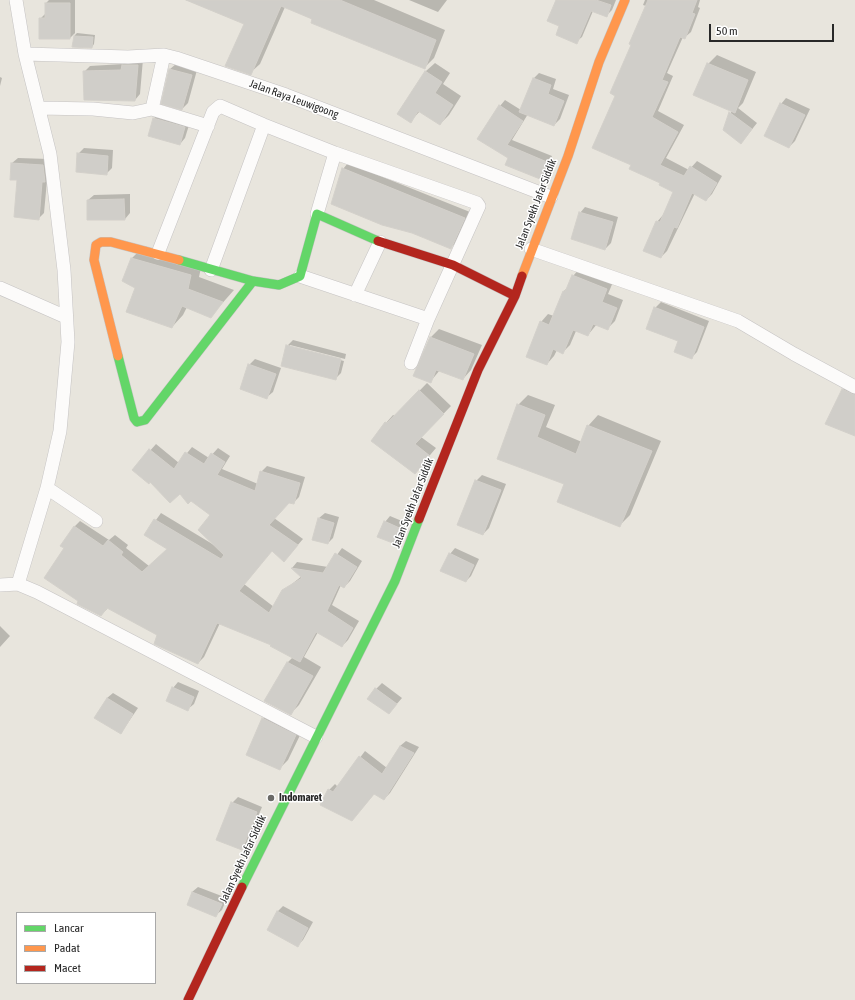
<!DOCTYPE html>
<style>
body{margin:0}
#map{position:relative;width:855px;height:1000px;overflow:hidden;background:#e8e5dd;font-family:"Asap Condensed",sans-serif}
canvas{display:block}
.legend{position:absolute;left:16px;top:912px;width:140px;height:72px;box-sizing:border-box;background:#fff;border:1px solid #a9a9a9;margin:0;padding:5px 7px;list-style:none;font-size:12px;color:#282828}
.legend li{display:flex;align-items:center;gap:8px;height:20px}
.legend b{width:20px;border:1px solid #a9a9a9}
.scale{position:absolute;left:709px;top:24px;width:125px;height:18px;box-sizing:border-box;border:2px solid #282828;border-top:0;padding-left:5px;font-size:12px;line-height:14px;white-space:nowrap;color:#282828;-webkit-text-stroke:3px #fff;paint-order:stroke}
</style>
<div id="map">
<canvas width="855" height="1000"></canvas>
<ul class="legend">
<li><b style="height:5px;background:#63d668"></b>Lancar</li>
<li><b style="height:5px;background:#ff974d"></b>Padat</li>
<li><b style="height:5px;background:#b3261e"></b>Macet</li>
</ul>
<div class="scale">50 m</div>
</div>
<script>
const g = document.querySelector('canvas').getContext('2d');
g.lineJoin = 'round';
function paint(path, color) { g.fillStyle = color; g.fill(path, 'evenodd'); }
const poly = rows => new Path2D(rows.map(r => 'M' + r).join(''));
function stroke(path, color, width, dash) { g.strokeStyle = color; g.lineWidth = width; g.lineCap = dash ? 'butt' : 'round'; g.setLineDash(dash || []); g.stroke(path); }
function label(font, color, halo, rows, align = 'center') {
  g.font = font + ' "Asap Condensed",sans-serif'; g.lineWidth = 3; g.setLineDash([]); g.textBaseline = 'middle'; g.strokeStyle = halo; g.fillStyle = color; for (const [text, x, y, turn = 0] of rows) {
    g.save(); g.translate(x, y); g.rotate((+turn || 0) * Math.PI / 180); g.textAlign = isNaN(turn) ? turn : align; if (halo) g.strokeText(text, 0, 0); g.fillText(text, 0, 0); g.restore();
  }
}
paint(poly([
 [49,0,75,0,75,35,77,33,95,35,94,44,92,47,74,46,75,33,70,38,40,19,46,13,46,3],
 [186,0,374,0,445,30,434,58,424,68,285,7,260,64,250,73,245,23],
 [409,0,447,0,438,12],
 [557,0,616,0,612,10,606,16,593,11,582,37,576,42,561,25],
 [645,0,700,0,698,7,700,8,691,32,684,38,683,37,667,73,673,76,658,111,684,125,666,158,689,170,697,161,722,176,712,194,706,200,695,193,667,251,661,257,657,222,663,215,674,192,632,164,617,95,646,6,643,5],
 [717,55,756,72,743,103,738,108,757,123,746,137,724,130,732,110,708,64],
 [143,59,140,94,135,100,84,72,90,66,123,64,128,60],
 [435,63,450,73,443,84,461,96,449,115,440,124,420,111,411,121,399,114,426,71],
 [176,64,197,70,188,103,182,109,170,69],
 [539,73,556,79,553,89,569,95,560,119,554,125,528,114,512,140,552,156,546,172,540,178,509,158,500,106,505,100,521,110,534,78],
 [0,77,2,78,0,86],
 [786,98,810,109,795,141,789,147,781,104],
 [160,113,190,122,185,138,180,144,149,135,154,118],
 [84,148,113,150,112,168,106,174,78,154],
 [18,158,49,159,44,213,38,219,12,163],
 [348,163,470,212,456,243,450,248,343,169],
 [130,194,130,213,125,219,88,200,94,195],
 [585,207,618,217,611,243,605,249,580,213],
 [144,246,202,263,199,277,234,290,211,316,187,307,183,315,172,327,136,288,123,281,132,258],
 [580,268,613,282,608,294,623,300,615,321,608,328,597,324,588,335,576,331,570,345,562,353,557,350,554,356,547,364,541,322,548,314,554,316,564,291,568,287,573,276],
 [661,302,709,321,697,352,691,358,655,308],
 [439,329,482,345,471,370,463,379,440,370,430,382,430,338],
 [293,340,346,354,345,359,290,345,290,347,344,361,341,373,335,379,287,346],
 [255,359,281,368,273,392,267,397,249,365],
 [427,383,451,406,421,437,436,448,415,473,386,423,393,415,395,416],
 [848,384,855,387,855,431,843,390],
 [528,395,555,405,546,427,582,442,588,426,598,415,661,441,630,515,620,525,565,483,498,458,518,405],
 [156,444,179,463,192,447,209,458,218,448,230,456,222,469,258,484,261,472,267,466,305,477,299,497,293,503,289,502,274,518,303,539,284,561,272,550,244,584,274,607,283,591,302,576,292,568,297,562,328,567,342,548,362,561,350,581,344,587,341,585,332,605,359,621,348,640,342,646,318,632,304,657,321,667,299,705,290,714,266,701,288,662,293,657,272,644,220,623,204,657,198,663,158,635,108,608,101,615,65,548,74,527,80,521,109,540,115,535,128,545,126,548,149,566,169,548,146,534,161,513,214,545,211,515,180,492,150,481,133,470],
 [482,475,506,484,489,528,483,534,476,481],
 [325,513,339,517,333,538,328,543,319,518],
 [390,516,409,524,403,538,398,544,385,522],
 [455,548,479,559,471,576,466,581,450,554],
 [0,626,10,636,0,647],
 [178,682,199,691,194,704,188,709,173,688],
 [382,683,402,698,389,713,376,689],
 [113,693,138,708,121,733,107,698],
 [272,710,304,727,288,760,279,769,263,719],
 [406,741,419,747,390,793,384,799,375,793,357,814,329,790,335,784,338,787,365,751,387,768,400,746],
 [238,797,262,807,247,843,242,849,232,803],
 [198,887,227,898,222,910,216,915,192,892],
 [283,906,313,922,303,940,298,945,277,912]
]), '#0003');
const building = poly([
 [186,0,340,0,436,40,425,69,311,23,312,19,281,6,251,75,225,66,244,24,186,0],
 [556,0,596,0,611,5,607,17,591,11,577,44,556,35,559,26,547,21,556,0],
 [648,0,697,0,692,13,695,14,685,39,680,37,662,80,668,82,652,117,678,132,660,165,684,176,690,166,717,183,706,201,692,193,677,228,674,227,661,258,643,251,656,221,660,222,673,192,659,185,660,183,629,169,631,165,592,148,615,96,610,93,631,45,629,44,648,0],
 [45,3,70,3,70,39,39,39,39,18,45,18,45,3],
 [74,36,93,37,92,48,72,47,74,36],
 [707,63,748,80,735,113,693,95,707,63],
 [122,65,138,65,135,101,84,100,83,71,121,70,122,65],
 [169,69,192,75,182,110,161,104,169,69],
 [425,71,442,82,435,93,453,105,440,125,418,111,411,123,397,114,425,71],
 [533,78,551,85,548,94,564,101,554,126,519,112,533,78],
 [780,103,805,115,789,148,764,136,780,103],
 [499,105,523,121,507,145,547,162,540,179,505,165,508,158,477,139,499,105],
 [729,112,752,129,741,144,723,130,729,112],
 [153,118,185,127,180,145,148,136,153,118],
 [77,153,108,156,107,175,76,172,77,153],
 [11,163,43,165,45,182,42,182,39,220,14,217,17,180,10,180,11,163],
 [342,168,465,218,451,249,412,233,382,225,331,204,342,168],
 [124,199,125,220,87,220,87,200,124,199],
 [579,212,613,222,605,250,571,239,579,212],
 [131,258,191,275,188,289,223,302,211,318,182,306,172,328,126,312,135,288,122,281,131,258],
 [572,275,607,289,602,302,617,308,608,330,593,324,588,336,573,330,563,354,553,349,547,365,526,357,540,321,549,325,563,291,565,292,572,275],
 [654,307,704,327,692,359,674,352,678,341,646,329,654,307],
 [430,337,474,354,463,380,436,370,431,383,413,376,430,337],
 [286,345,341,359,336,380,281,366,286,345],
 [248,364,276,374,267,399,240,389,248,364],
 [842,389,855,395,855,436,825,424,842,389],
 [419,390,444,414,415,444,430,456,415,474,371,441,385,422,387,423,419,390],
 [517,404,545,415,537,437,576,454,587,425,652,451,620,527,557,502,564,484,497,459,517,404],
 [149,449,174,469,185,452,204,464,211,453,225,462,217,475,255,491,260,471,300,483,294,504,289,503,269,525,298,545,284,562,272,551,239,591,269,613,282,590,302,578,291,568,323,573,335,553,357,567,344,588,339,585,327,611,353,628,342,647,316,632,300,662,270,646,271,645,217,623,198,664,154,644,157,635,107,608,101,616,77,604,78,601,44,578,64,548,60,546,74,526,103,546,108,540,123,552,121,555,142,572,167,549,144,535,154,519,221,559,224,555,198,530,210,515,191,501,188,504,180,494,170,503,150,482,149,484,132,470,149,449],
 [475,480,501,490,483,535,457,525,475,480],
 [318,518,334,523,328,544,312,540,318,518],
 [384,521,404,530,398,545,377,537,384,521],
 [449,553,474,565,466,582,440,571,449,553],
 [287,662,313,676,291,715,264,701,287,662],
 [172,687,194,697,188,711,166,701,172,687],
 [375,688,397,704,389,714,367,699,375,688],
 [107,698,133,714,121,734,94,718,107,698],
 [262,718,296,735,280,770,246,755,262,718],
 [400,746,414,753,384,800,374,794,352,821,320,805,328,789,333,792,359,756,382,774,400,746],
 [231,802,257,812,242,850,216,840,231,802],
 [192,892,222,904,216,917,187,905,192,892],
 [277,911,308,928,298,947,267,930,277,911]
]);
paint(building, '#d0cec9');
stroke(building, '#d3d0ca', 1);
const street = poly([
 [16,0,25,54,50,154,64,270,68,342,60,431,47,488,18,584],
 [25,54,128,57,164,55,176,58,286,95,551,197],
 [39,108,93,109,133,113,152,109,164,55],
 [152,109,208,126],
 [317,214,335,153],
 [531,249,738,321,794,354,855,387],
 [158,253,213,112,220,106,264,125,335,153,477,203,479,206,428,319,411,363],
 [211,270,264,125],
 [300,276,428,319],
 [0,288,66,317],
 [355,295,380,242],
 [47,488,96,521],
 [0,585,18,584,37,592,316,737]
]);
const fast = poly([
 [179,260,253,281,279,285,300,276,317,214,378,241],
 [118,356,134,418,137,422,145,420,253,281],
 [242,887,395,581,419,519]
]);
const slow = poly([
 [522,276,568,156,599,62,625,0],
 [118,356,94,260,96,245,101,242,111,242,179,260]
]);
const jam = poly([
 [378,241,453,265,515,296],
 [419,519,478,370,515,296,522,276],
 [188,1000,242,887]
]);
stroke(street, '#c5c3c3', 14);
stroke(fast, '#c5c3c3', 10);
stroke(slow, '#c5c3c3', 10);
stroke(jam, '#c5c3c3', 10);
stroke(street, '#fcfbfa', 13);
stroke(fast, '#63d668', 9);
stroke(slow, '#ff974d', 9);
stroke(jam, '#b3261e', 9);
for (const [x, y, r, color] of [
 [271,798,4,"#6b6a67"]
]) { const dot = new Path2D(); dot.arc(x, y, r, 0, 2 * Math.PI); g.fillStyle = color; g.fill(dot); stroke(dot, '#fff', 1.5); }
label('11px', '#282828', '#fff', [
 ["Jalan Raya Leuwigoong",294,99,20],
 ["Jalan Syekh Jafar Siddik",536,204,-69],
 ["Jalan Syekh Jafar Siddik",413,503,-69],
 ["Jalan Syekh Jafar Siddik",243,859,-65]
]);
label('bold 11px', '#282828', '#fff', [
 ["Indomaret",279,798]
], 'left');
</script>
